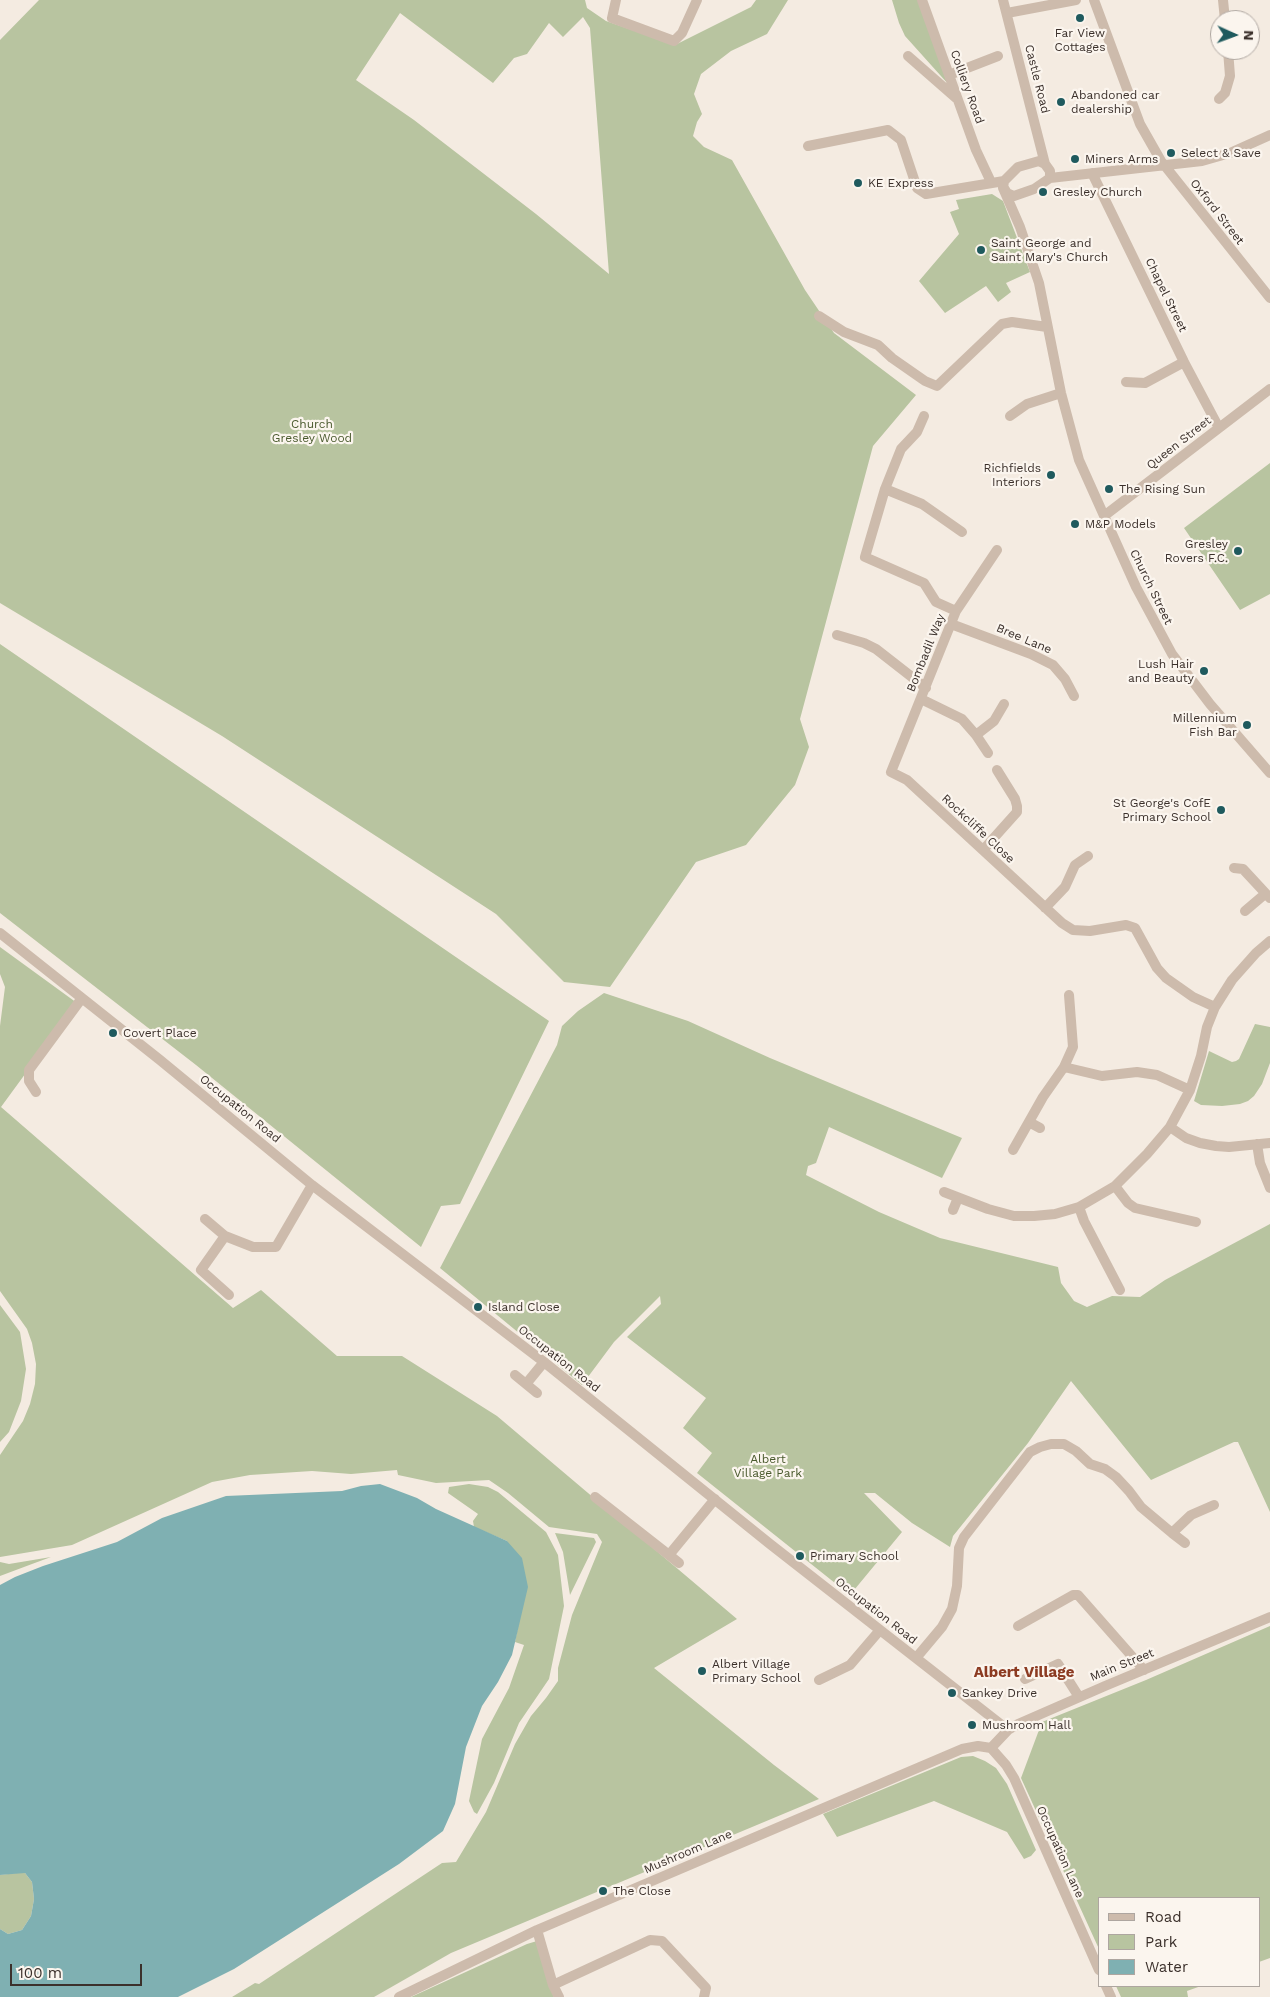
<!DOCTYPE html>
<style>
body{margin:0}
#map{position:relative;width:1270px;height:1997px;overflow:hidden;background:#f4ebe1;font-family:"Work Sans",sans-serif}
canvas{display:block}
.legend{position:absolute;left:1098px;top:1897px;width:162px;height:90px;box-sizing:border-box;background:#fbf5ee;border:1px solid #aea6a0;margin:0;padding:6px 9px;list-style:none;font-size:15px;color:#3b302b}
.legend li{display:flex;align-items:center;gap:10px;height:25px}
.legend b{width:25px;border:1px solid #aea6a0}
.north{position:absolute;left:1210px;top:10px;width:50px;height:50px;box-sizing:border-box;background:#fbf5ee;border:1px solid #aea6a0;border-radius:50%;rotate:92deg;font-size:14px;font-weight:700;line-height:20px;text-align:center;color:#3b302b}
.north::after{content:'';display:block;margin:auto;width:18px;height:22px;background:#1f5a5e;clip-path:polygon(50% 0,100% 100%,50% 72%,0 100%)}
.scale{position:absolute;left:10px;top:1964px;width:132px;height:22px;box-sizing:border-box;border:2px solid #3b302b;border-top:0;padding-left:6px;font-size:15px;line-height:18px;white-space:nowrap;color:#3b302b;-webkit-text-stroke:4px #fbf5ee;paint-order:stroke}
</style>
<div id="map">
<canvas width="1270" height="1997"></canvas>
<ul class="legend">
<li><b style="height:6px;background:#cdbbac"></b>Road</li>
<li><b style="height:14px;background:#b8c4a0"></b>Park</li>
<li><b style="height:14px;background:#7fb0b2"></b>Water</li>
</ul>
<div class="north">N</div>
<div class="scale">100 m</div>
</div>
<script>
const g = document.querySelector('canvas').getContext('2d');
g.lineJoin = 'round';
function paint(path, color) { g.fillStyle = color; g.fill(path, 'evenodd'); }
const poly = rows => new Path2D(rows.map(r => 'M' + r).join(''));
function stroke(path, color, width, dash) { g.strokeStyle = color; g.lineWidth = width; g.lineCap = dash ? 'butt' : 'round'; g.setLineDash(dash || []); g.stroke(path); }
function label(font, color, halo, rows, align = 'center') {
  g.font = font + ' "Work Sans",sans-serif'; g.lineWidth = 4.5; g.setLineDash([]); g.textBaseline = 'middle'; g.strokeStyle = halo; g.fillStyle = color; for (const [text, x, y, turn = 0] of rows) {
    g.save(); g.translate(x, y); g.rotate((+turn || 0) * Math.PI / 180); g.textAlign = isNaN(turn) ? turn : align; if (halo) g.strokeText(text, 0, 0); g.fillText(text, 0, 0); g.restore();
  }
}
paint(poly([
 [39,0,585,0,587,8,606,21,675,45,751,7,756,0,788,0,767,34,731,51,701,74,694,94,702,114,697,122,693,136,704,147,732,160,805,290,834,333,916,395,873,446,800,719,809,747,795,785,746,845,696,862,610,987,564,982,496,914,222,736,0,603,0,40],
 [400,13,493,83,514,58,527,54,549,23,563,37,583,17,590,28,609,274,536,214,414,120,356,80],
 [892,0,918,0,949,85,905,36,899,23],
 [992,194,1003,201,1030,272,1006,283,1011,292,998,302,986,286,945,313,919,281,959,234,950,212,959,209,956,200],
 [1270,463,1270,594,1240,610,1184,528],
 [0,644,549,1021,460,1204,441,1206,421,1247,196,1065,0,913],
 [0,947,77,1003,1,1107,233,1308,261,1290,337,1356,402,1356,497,1416,737,1619,654,1668,774,1765,819,1799,451,1953,374,1997,232,1997,255,1983,259,1984,442,1863,456,1862,486,1812,515,1744,531,1716,546,1698,558,1681,558,1668,572,1615,602,1542,597,1534,549,1527,508,1493,489,1480,436,1483,398,1475,397,1470,351,1474,312,1471,250,1475,212,1482,72,1545,0,1557,0,1455,23,1421,30,1404,35,1384,36,1364,32,1343,27,1329,0,1291,0,1026,5,987,0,974],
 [604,993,688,1021,770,1058,962,1138,942,1178,829,1127,816,1163,808,1166,806,1175,879,1212,940,1238,1058,1267,1061,1283,1074,1301,1087,1307,1112,1296,1140,1297,1165,1280,1270,1224,1270,1512,1238,1442,1234,1442,1151,1480,1071,1381,1028,1443,953,1536,950,1547,912,1523,875,1493,864,1493,902,1532,850,1595,697,1473,712,1453,683,1428,706,1398,627,1337,661,1304,660,1296,614,1342,582,1385,440,1268,557,1045,562,1026,578,1011],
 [1255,1024,1270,1027,1270,1063,1262,1084,1254,1096,1248,1101,1240,1104,1222,1106,1201,1105,1194,1101,1209,1051,1232,1062,1236,1061,1239,1059],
 [0,1305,20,1332,26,1369,21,1401,9,1432,0,1442],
 [469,1484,488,1487,498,1492,546,1532,558,1555,564,1606,549,1679,519,1723,494,1783,477,1814,474,1812,469,1801,482,1739,509,1688,524,1645,515,1642,520,1616,507,1541,474,1527,473,1521,478,1514,448,1493,449,1487],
 [555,1533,594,1538,596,1542,570,1595,563,1552],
 [51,1557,32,1564,0,1576,0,1562,9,1564],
 [1270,1626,1270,1958,1259,1962,1259,1898,1099,1898,1099,1949,1021,1778,1042,1722,1146,1680],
 [973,1756,985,1761,996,1768,1007,1784,1036,1850,1031,1856,1024,1859,1007,1832,934,1801,837,1837,823,1814,961,1757],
 [16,1873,25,1873,32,1882,34,1899,31,1916,22,1930,8,1934,0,1929,0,1875],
 [537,1941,554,1997,411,1997,527,1944],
 [1116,1986,1201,1986,1187,1991,1188,1997,1121,1997]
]), '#b8c4a0');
paint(poly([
 [380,1484,417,1498,436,1509,507,1541,522,1558,528,1587,512,1655,498,1682,482,1706,466,1747,455,1804,443,1831,399,1864,234,1969,178,1997,0,1997,0,1929,8,1934,22,1930,31,1916,34,1899,32,1882,25,1873,0,1875,0,1585,15,1577,43,1566,117,1542,162,1518,226,1496,342,1491,361,1486]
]), '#7fb0b2');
stroke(poly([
 [616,0,612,18,674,41,682,33,697,0],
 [922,0,976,150,991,182],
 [1003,0,1045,164,1050,171,1050,178,1034,189,1014,196,1007,193,1004,188],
 [1094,0,1140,124,1161,161,1270,298],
 [1223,0,1225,20],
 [1007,13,1076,0],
 [908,56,956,98],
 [949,75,998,56],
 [1219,99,1225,93,1230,76,1228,50],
 [808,146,888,130,901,140,917,188,926,194,1004,181],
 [1045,164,1039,161,1018,167,1004,181,1003,188,1020,227,1039,283,1061,393,1079,460,1136,587,1172,654,1210,704,1270,773],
 [1092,173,1184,362,1219,428],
 [1050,178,1202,161,1230,153,1270,135],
 [819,316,844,332,878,345,892,358,925,381,937,386,1002,324,1012,322,1047,327],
 [1126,382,1145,383,1184,362],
 [924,416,917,432,901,449,885,489,865,557,924,583,936,602,956,611],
 [1010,416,1027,404,1061,393],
 [885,489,922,504,962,532],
 [1104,516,1270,389],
 [997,550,956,611,891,772,907,780,1062,923,1073,930,1090,931,1126,925,1135,928,1157,968,1166,978,1193,997,1215,1007],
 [951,624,1031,654,1053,665,1065,679,1074,696],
 [837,635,864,643,876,649,926,688],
 [921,699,962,719,976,735,988,753],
 [976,735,994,721,1004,704],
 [983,850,1017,812,1017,806,1015,799,997,770],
 [1234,868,1243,869,1270,898],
 [1045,908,1065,887,1075,865,1088,856],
 [1245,911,1265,894],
 [0,933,160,1060,312,1185,544,1362,770,1544,1008,1730],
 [1064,1067,1102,1076,1137,1072,1157,1075,1190,1090],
 [36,1092,29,1081,29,1070,82,998],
 [1029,1122,1040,1128],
 [1170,1127,1186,1138,1200,1143,1216,1146,1229,1147,1270,1143],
 [1257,1144,1260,1163,1270,1188],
 [1013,1150,1043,1097,1064,1067,1073,1047,1069,995],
 [1115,1186,1128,1203,1135,1208,1196,1222],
 [944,1192,988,1209,1014,1216,1034,1216,1055,1214,1079,1207,1115,1186,1147,1154,1170,1127,1190,1090,1201,1056,1207,1027,1215,1007,1232,980,1256,953,1270,941],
 [1079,1207,1084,1221,1120,1290],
 [953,1210,958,1198],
 [205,1219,225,1236,253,1247,276,1247,312,1185],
 [225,1236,201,1270,229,1295],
 [515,1375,537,1393],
 [526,1384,544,1362],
 [595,1497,669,1555,715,1499],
 [1172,1533,1185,1543],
 [669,1555,679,1563],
 [1018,1626,1073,1595,1078,1595,1144,1670],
 [916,1658,942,1627,952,1609,957,1586,959,1548,964,1537,1030,1452,1040,1447,1051,1444,1064,1444,1076,1451,1090,1464,1105,1469,1116,1477,1129,1491,1141,1507,1172,1533,1191,1515,1214,1505],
 [1025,1679,1058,1664,1079,1697],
 [819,1680,850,1665,880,1630],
 [991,1748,1008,1730,1018,1724,1105,1686,1270,1617],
 [991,1748,1006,1765,1014,1778,1099,1970],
 [537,1930,553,1985,559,1997],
 [553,1985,650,1940,662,1941,706,1988,704,1997],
 [1106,1986,1111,1997],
 [399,1997,537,1930,962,1749,978,1746,991,1748]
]), '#cdbbac', 10);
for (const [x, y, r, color] of [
 [1080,18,5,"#1f5a5e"],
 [1061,102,5,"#1f5a5e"],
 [1171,153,5,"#1f5a5e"],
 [1075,159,5,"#1f5a5e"],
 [858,183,5,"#1f5a5e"],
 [1043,192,5,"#1f5a5e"],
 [981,250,5,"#1f5a5e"],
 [1051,475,5,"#1f5a5e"],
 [1109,489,5,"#1f5a5e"],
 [1075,524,5,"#1f5a5e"],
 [1238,551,5,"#1f5a5e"],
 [1204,671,5,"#1f5a5e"],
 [1247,725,5,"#1f5a5e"],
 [1221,810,5,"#1f5a5e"],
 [113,1033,5,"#1f5a5e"],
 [478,1307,5,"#1f5a5e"],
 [800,1556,5,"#1f5a5e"],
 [702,1671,5,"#1f5a5e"],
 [952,1693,5,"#1f5a5e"],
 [972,1725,5,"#1f5a5e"],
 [603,1891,5,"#1f5a5e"]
]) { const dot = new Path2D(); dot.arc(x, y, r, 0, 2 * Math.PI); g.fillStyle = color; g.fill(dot); stroke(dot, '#fbf5ee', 2); }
label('12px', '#3b302b', '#fbf5ee', [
 ["Far View",1080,33,"center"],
 ["Cottages",1080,47,"center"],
 ["Abandoned car",1071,95],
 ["dealership",1071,109],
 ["Select & Save",1181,153],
 ["Miners Arms",1085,159],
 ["KE Express",868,183],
 ["Gresley Church",1053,192],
 ["Saint George and",991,243],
 ["Saint Mary's Church",991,257],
 ["Richfields",1041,468,"right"],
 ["Interiors",1041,482,"right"],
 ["The Rising Sun",1119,489],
 ["M&P Models",1085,524],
 ["Gresley",1228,544,"right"],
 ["Rovers F.C.",1228,558,"right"],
 ["Lush Hair",1194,664,"right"],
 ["and Beauty",1194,678,"right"],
 ["Millennium",1237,718,"right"],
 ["Fish Bar",1237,732,"right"],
 ["St George's CofE",1211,803,"right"],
 ["Primary School",1211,817,"right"],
 ["Covert Place",123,1033],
 ["Island Close",488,1307],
 ["Primary School",810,1556],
 ["Albert Village",712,1664],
 ["Primary School",712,1678],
 ["Sankey Drive",962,1693],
 ["Mushroom Hall",982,1725],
 ["The Close",613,1891]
], 'left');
label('12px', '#3b302b', '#fbf5ee', [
 ["Castle Road",1037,79,76],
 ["Colliery Road",967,87,70],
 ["Oxford Street",1217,212,52],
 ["Chapel Street",1166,295,64],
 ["Queen Street",1179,443,-38],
 ["Church Street",1151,587,64],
 ["Bree Lane",1024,639,23],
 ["Bombadil Way",926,653,-68],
 ["Rockcliffe Close",978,829,43],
 ["Occupation Road",240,1109,39],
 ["Occupation Road",559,1359,38],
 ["Occupation Road",876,1611,38],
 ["Main Street",1122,1665,-22],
 ["Mushroom Lane",688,1852,-23],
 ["Occupation Lane",1060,1852,66]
]);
label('12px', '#4a5a2e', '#fbf5ee', [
 ["Church",312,424],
 ["Gresley Wood",312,438],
 ["Albert",768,1459],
 ["Village Park",768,1473]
]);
label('bold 15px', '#8c3b22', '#fbf5ee', [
 ["Albert Village",1024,1673]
]);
</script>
